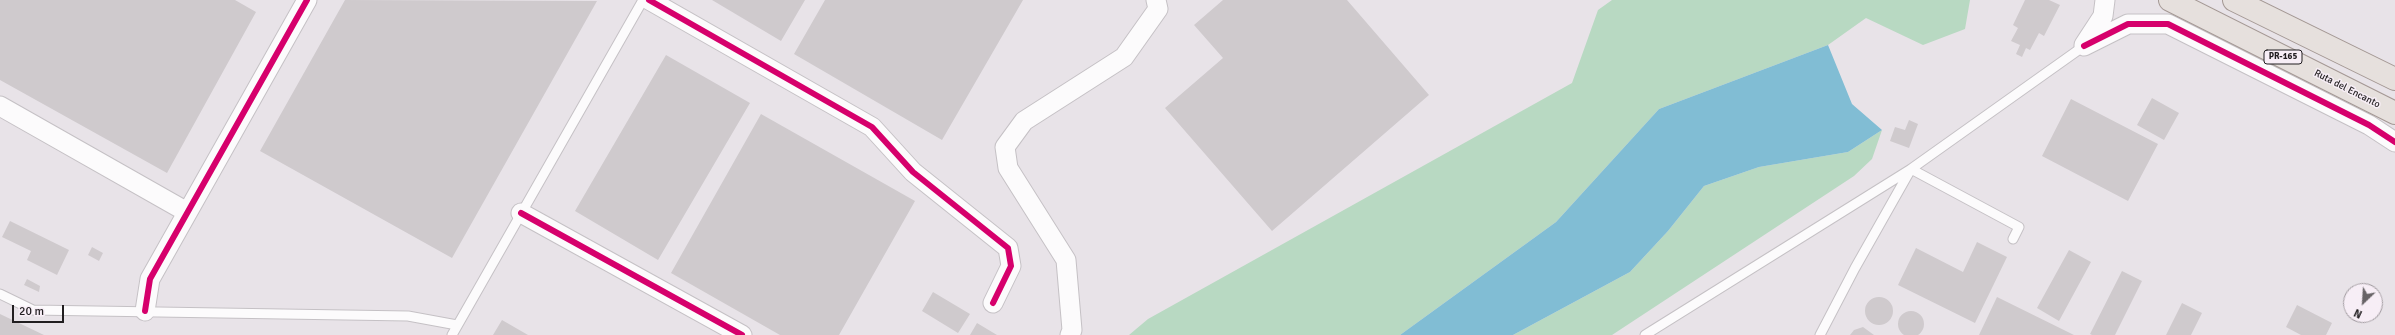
<!DOCTYPE html>
<style>
body{margin:0}
#map{position:relative;width:2395px;height:335px;overflow:hidden;background:#e8e3e8;font-family:Signika,sans-serif}
canvas{display:block}
.north{position:absolute;left:2343px;top:283px;width:40px;height:40px;box-sizing:border-box;background:#f7eef6;border:1px solid #a19ba0;border-radius:50%;rotate:205deg;font-size:11px;font-weight:700;line-height:16px;text-align:center;color:#211e20}
.north::after{content:'';display:block;margin:auto;width:14px;height:18px;background:#676366;clip-path:polygon(50% 0,100% 100%,50% 72%,0 100%)}
.scale{position:absolute;left:12px;top:305px;width:52px;height:18px;box-sizing:border-box;border:2px solid #211e20;border-top:0;padding-left:5px;font-size:12px;line-height:14px;white-space:nowrap;color:#211e20;-webkit-text-stroke:3px #f7eef6;paint-order:stroke}
</style>
<div id="map">
<canvas width="2395" height="335"></canvas>
<div class="north">N</div>
<div class="scale">20 m</div>
</div>
<script>
const g = document.querySelector('canvas').getContext('2d');
g.lineJoin = 'round';
function paint(path, color) { g.fillStyle = color; g.fill(path, 'evenodd'); }
const poly = rows => new Path2D(rows.map(r => 'M' + r).join(''));
function stroke(path, color, width, dash) { g.strokeStyle = color; g.lineWidth = width; g.lineCap = dash ? 'butt' : 'round'; g.setLineDash(dash || []); g.stroke(path); }
function label(font, color, halo, rows, align = 'center') {
  g.font = font + ' Signika,sans-serif'; g.lineWidth = 3; g.setLineDash([]); g.textBaseline = 'middle'; g.strokeStyle = halo; g.fillStyle = color; for (const [text, x, y, turn = 0] of rows) {
    g.save(); g.translate(x, y); g.rotate((+turn || 0) * Math.PI / 180); g.textAlign = isNaN(turn) ? turn : align; if (halo) g.strokeText(text, 0, 0); g.fillText(text, 0, 0); g.restore();
  }
}
paint(poly([
 [1612,0,1970,0,1965,29,1923,45,1866,18,1828,45,1659,109,1556,222,1400,335,1129,335,1148,319,1572,83,1598,10],
 [1882,130,1872,159,1854,176,1612,335,1513,335,1630,272,1668,231,1704,186,1759,167,1848,152]
]), '#b8d9c2');
paint(poly([
 [1828,45,1852,104,1882,130,1848,152,1759,167,1704,186,1668,231,1630,272,1513,335,1400,335,1556,222,1659,109]
]), '#81bdd4');
paint(poly([
 [0,0,235,0,256,12,167,173,0,80],
 [345,0,597,1,452,258,260,151],
 [712,0,805,0,781,41],
 [825,0,1023,0,942,140,794,54],
 [1223,0,1347,0,1429,95,1272,231,1165,108,1223,58,1194,25],
 [2025,0,2049,0,2060,5,2044,36,2039,33,2030,50,2026,48,2022,57,2016,54,2020,45,2011,41,2018,28,2013,25],
 [666,55,750,103,658,260,575,211],
 [2152,98,2179,113,2164,140,2137,125],
 [2071,99,2158,144,2128,201,2042,156],
 [761,114,915,201,839,335,780,335,671,273],
 [1909,120,1918,124,1909,148,1890,141,1895,127,1905,130],
 [10,221,69,250,57,275,27,260,31,251,2,237],
 [1977,242,2007,257,1975,323,1898,285,1916,248,1963,272],
 [92,247,103,253,99,261,88,255],
 [2069,250,2091,262,2059,321,2037,308],
 [2122,271,2142,281,2115,335,2092,335,2090,334],
 [27,279,40,286,39,292,24,285],
 [933,292,970,314,958,333,922,311],
 '1865 311a14 14 0 1 1 28 0a14 14 0 1 1-28 0Z',
 [1997,297,2074,335,1979,335],
 [2182,303,2202,313,2191,335,2166,335],
 [2297,305,2332,323,2326,335,2301,335,2286,327],
 '1898 324a13 13 0 1 1 26 0a13 13 0 1 1-26 0Z',
 [0,314,44,335,0,335],
 [502,320,528,335,493,335],
 [977,323,997,335,970,335],
 [1863,327,1874,335,1850,335,1854,330]
]), '#cfcacd');
const service = poly([
 [0,294,33,310,408,316,457,325],
 [452,335,643,0],
 [1645,335,1911,169,2019,227,2013,239],
 [1820,335,1855,268,1911,169,2084,46]
]);
const minor = poly([
 [649,0,872,127,913,172,1008,248,1011,266,993,303],
 [2084,45,2103,16,2105,0],
 [2084,46,2128,24,2168,24,2369,125,2395,142],
 [0,106,187,212],
 [521,213,742,335],
 [145,311,150,279,307,0],
 [1070,335,1072,330,1066,260,1008,168,1005,147,1024,121,1124,57,1158,9,1156,0]
]);
const primary = poly([
 [2170,0,2395,113],
 [2234,0,2395,79]
]);
stroke(service, '#c5c1c5', 11);
stroke(minor, '#c5c1c5', 21);
stroke(primary, '#a49894', 24);
stroke(service, '#fcfbfc', 9);
stroke(minor, '#fcfbfc', 19);
stroke(primary, '#e6e0dd', 22);
stroke(poly([
 [649,0,872,127,913,172,1008,248,1011,266,993,303],
 [2084,46,2128,24,2168,24,2369,125,2395,142],
 [521,213,742,335],
 [145,311,150,279,307,0]
]), '#d6006c', 6);
for (const [x, y, w] of [
 [2283,57,38]
]) { const box = new Path2D(); box.roundRect(x - w / 2, y - 7, w, 14, 3); g.fillStyle = '#f7eef6'; g.fill(box); stroke(box, '#211e20', 1); }
label('bold 9px', '#211e20', null, [
 ["PR-165",2283,57]
]);
label('10px', '#211e20', '#f7eef6', [
 ["Ruta del Encanto",2347,89,27]
]);
</script>
